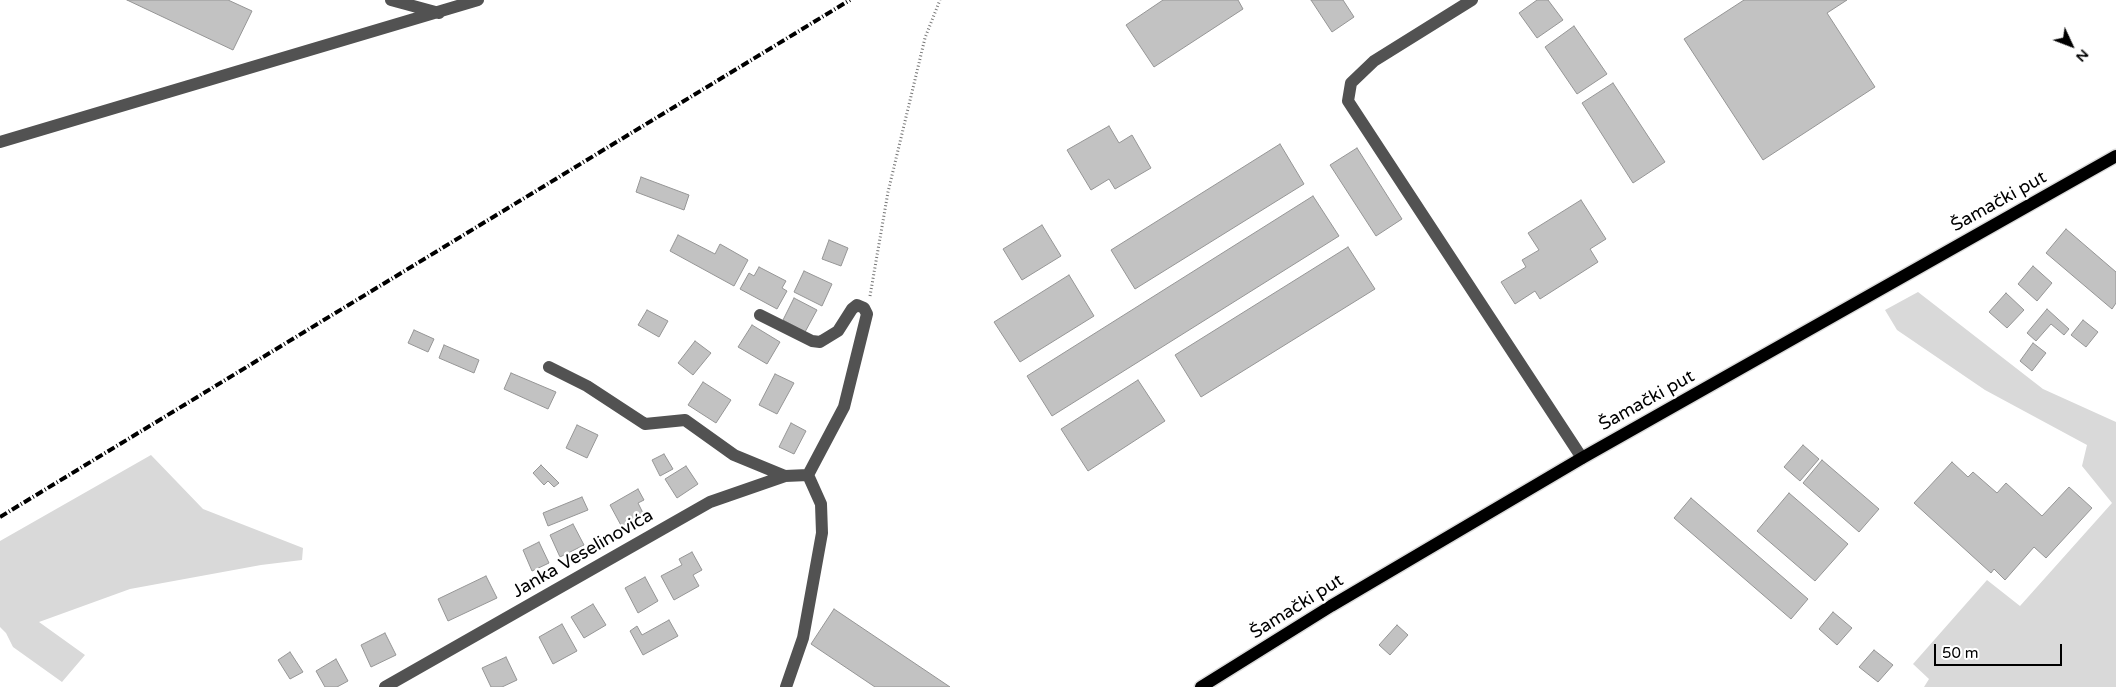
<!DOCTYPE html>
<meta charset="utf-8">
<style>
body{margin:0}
#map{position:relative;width:2116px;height:687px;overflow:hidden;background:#fff;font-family:"Varela Round",sans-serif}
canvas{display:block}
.north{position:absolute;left:2046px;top:20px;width:50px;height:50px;-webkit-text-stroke:4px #fff;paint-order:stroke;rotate:133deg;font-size:14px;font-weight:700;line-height:20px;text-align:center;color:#000}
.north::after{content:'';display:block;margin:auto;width:18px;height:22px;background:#000;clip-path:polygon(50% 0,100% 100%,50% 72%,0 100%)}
.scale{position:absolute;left:1934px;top:644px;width:128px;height:22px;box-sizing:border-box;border:2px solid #000;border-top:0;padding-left:6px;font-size:15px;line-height:18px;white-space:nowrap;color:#000;-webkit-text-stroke:4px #fff;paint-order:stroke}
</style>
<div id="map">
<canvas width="2116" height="687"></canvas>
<div class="north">N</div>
<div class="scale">50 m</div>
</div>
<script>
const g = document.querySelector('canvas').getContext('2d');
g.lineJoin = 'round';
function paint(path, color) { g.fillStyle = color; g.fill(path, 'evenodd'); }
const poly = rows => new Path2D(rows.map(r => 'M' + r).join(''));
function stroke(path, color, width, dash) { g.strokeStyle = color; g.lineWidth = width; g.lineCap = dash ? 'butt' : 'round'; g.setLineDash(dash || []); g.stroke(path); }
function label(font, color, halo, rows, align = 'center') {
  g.font = font + ' "Varela Round",sans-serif'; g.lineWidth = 5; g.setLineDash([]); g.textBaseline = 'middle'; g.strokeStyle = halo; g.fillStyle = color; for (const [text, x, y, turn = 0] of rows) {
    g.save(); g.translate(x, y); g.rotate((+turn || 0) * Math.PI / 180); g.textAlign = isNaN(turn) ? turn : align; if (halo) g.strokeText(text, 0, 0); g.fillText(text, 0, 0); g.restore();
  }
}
paint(poly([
 [1918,292,2043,389,2116,422,2116,687,1924,687,1929,679,1913,664,1987,580,2020,606,2112,503,2082,466,2087,445,1985,390,1897,330,1885,310],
 [151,455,203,509,303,548,302,560,261,565,130,589,39,622,85,655,62,682,13,647,6,633,0,627,0,541]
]), '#d9d9d9');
const building = poly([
 [127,0,228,0,252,11,233,50,127,0],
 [1163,0,1238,0,1243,9,1154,67,1126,25,1163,0],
 [1311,0,1343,0,1354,17,1332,32,1311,0],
 [1537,0,1548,0,1563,20,1537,38,1519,13,1537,0],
 [1744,0,1847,0,1827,13,1875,87,1763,160,1684,39,1744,0],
 [1574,26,1607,74,1577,94,1545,47,1574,26],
 [1613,83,1665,162,1633,183,1582,103,1613,83],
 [1109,126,1119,143,1132,135,1151,168,1115,189,1109,179,1091,190,1067,150,1109,126],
 [1280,144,1304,184,1135,289,1111,250,1280,144],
 [1357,148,1402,219,1376,236,1330,165,1357,148],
 [641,177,689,195,684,210,636,192,641,177],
 [1313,196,1339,236,1052,416,1027,376,1313,196],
 [1581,200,1606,239,1590,249,1598,262,1540,299,1535,291,1515,304,1501,282,1526,267,1522,260,1539,250,1528,233,1581,200],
 [1042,225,1061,256,1022,280,1003,249,1042,225],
 [2066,229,2116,272,2116,303,2112,309,2046,253,2066,229],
 [678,235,715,254,720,244,748,260,734,286,670,251,678,235],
 [829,240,848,248,841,266,822,259,829,240],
 [1348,247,1375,289,1201,397,1175,355,1348,247],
 [2033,266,2052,283,2037,301,2018,284,2033,266],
 [759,267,786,281,782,288,787,291,777,309,740,289,749,273,754,276,759,267],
 [804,271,832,284,822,306,794,292,804,271],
 [1069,275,1094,316,1020,362,994,322,1069,275],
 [2006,293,2024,310,2007,328,1989,312,2006,293],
 [794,298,817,310,805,332,783,320,794,298],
 [2047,309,2069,329,2064,335,2051,324,2036,341,2027,333,2047,309],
 [647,310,668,321,659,337,638,325,647,310],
 [2083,320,2098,332,2086,347,2071,335,2083,320],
 [752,325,780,342,767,364,738,347,752,325],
 [414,330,434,339,428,352,408,343,414,330],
 [695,341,711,353,693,375,678,363,695,341],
 [2033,343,2046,353,2032,371,2020,361,2033,343],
 [444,345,479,360,474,373,439,358,444,345],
 [511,373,556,392,548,409,504,389,511,373],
 [775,374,794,383,777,414,759,405,775,374],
 [1138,380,1165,421,1088,471,1061,429,1138,380],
 [703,382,731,400,716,423,688,405,703,382],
 [791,423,806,431,794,454,779,447,791,423],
 [577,425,598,435,587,458,566,448,577,425],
 [1803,445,1819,459,1800,481,1784,467,1803,445],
 [664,454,673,469,660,476,652,460,664,454],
 [1822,460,1879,509,1859,532,1803,483,1822,460],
 [1952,462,1968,477,1973,472,1997,493,2006,483,2042,516,2069,487,2092,508,2046,558,2034,547,2005,580,1994,569,1991,573,1914,503,1952,462],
 [541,465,559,483,554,487,548,481,544,485,533,473,541,465],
 [686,466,698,484,677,498,665,479,686,466],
 [638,489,644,500,638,503,645,517,623,529,610,505,638,489],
 [1789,493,1848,544,1815,581,1757,531,1789,493],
 [582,497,588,510,548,526,543,513,582,497],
 [1691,498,1808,599,1791,619,1674,518,1691,498],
 [573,524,584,545,560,557,550,535,573,524],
 [539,542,549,563,532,571,523,550,539,542],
 [692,552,702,570,693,575,699,586,674,600,661,576,682,565,679,559,692,552],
 [486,576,497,598,448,621,438,599,486,576],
 [645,577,658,601,638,613,625,588,645,577],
 [593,604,606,625,584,638,571,617,593,604],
 [834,609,950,687,875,687,811,644,834,609],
 [1833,612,1852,628,1837,645,1819,629,1833,612],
 [669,620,678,636,643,655,630,631,637,626,642,635,669,620],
 [562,624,577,651,553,664,539,637,562,624],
 [1397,625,1408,635,1390,655,1379,645,1397,625],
 [385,633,396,655,371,667,361,645,385,633],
 [1874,650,1893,665,1878,682,1859,667,1874,650],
 [290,652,303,672,290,679,278,660,290,652],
 [506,657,517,680,502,687,491,687,482,668,506,657],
 [336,659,348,681,337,687,325,687,316,671,336,659]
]);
paint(building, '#c2c2c2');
stroke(building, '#969696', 1);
const major = poly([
 [1201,687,1331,606,1582,458,2116,156]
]);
stroke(major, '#dbdbdb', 15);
stroke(poly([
 [870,296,888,192,925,38,940,0]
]), '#747474', 3, [1, 2.5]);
stroke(poly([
 [391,0,439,13],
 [1472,0,1374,61,1351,83,1348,101,1582,458],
 [0,142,478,0],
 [760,315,812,341,820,342,838,331,852,309,857,305,864,308,867,314,844,407,808,475,821,504,822,533,803,638,786,687],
 [549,367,587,386,645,424,685,420,734,455,785,476],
 [385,687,710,502,785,476,808,475]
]), '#525252', 12);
stroke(major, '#000', 12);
stroke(poly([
 [0,517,850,0]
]), '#000', 4, [8, 2.5, 1, 2.5]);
label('18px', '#000', '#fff', [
 ["Šamački put",1999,202,-29],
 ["Šamački put",1647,401,-29],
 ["Janka Veselinovića",583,554,-30],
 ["Šamački put",1297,607,-32]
]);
</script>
